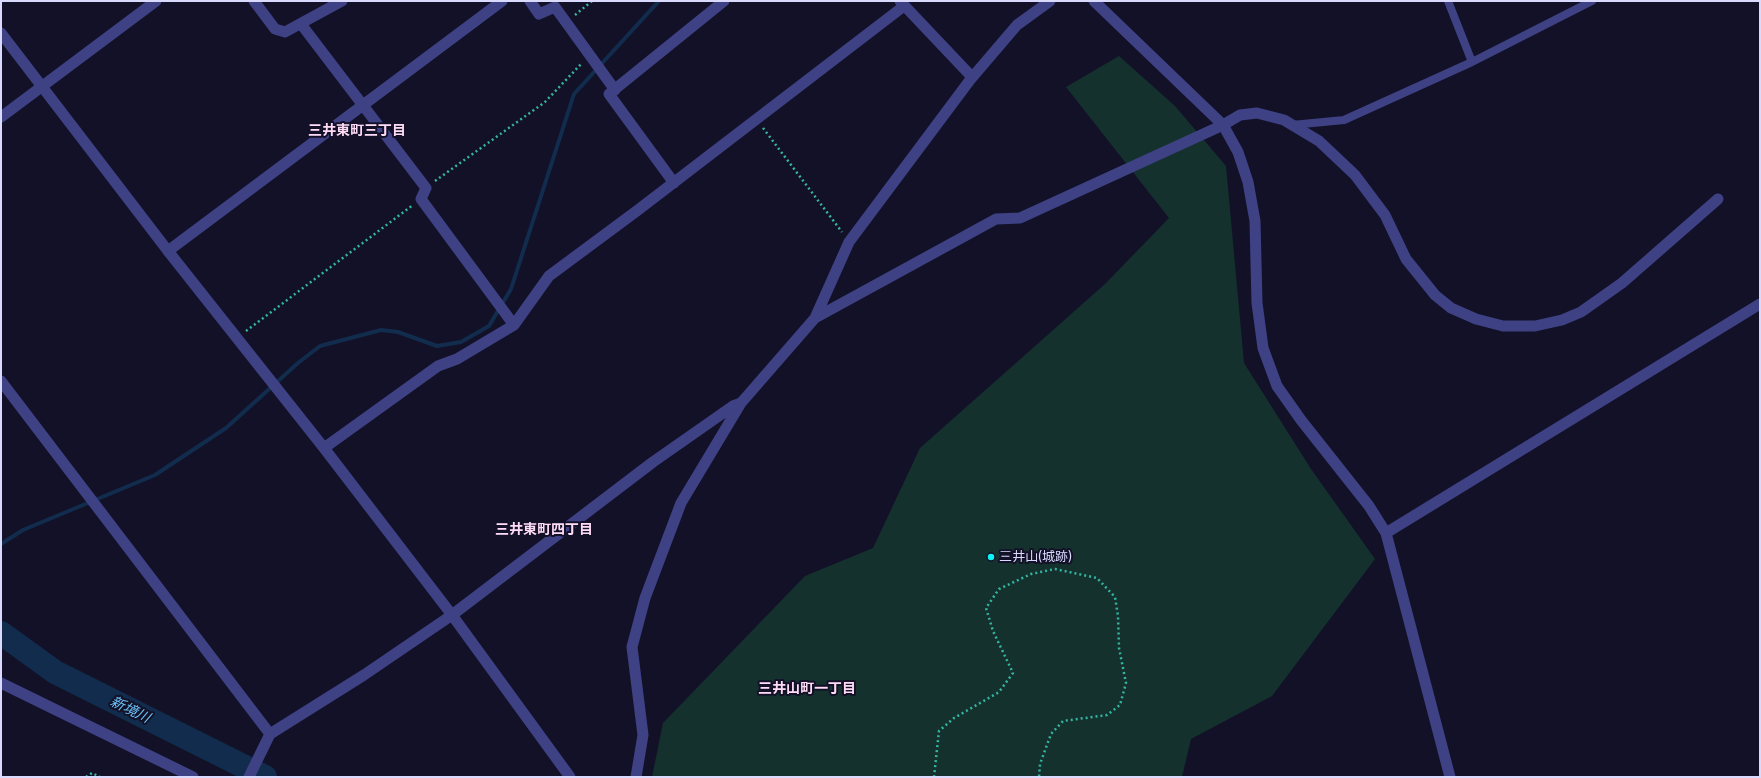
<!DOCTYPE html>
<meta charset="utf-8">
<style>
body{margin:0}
#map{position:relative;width:1761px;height:778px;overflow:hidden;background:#131128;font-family:Cabin,sans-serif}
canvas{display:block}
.frame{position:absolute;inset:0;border:2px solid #dad9fe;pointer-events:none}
</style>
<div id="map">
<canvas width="1761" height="778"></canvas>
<div class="frame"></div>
</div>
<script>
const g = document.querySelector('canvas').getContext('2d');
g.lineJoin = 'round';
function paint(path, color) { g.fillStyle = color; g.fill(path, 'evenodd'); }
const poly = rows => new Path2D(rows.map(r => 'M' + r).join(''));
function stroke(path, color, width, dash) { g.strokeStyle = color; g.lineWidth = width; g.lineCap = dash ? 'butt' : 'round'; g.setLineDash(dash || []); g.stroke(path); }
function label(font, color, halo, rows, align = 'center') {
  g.font = font + ' Cabin,"Noto Sans JP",sans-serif'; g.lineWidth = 4; g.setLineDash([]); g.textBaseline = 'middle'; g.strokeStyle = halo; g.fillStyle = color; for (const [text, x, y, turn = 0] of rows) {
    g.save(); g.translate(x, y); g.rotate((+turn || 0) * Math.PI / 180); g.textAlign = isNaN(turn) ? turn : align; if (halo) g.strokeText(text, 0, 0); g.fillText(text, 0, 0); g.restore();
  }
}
paint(poly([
 [1119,56,1175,106,1226,166,1244,363,1311,469,1375,559,1272,696,1191,739,1182,777,652,777,663,723,805,576,873,548,920,448,1105,284,1169,218,1066,87]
]), '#14312e');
stroke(poly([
 [1,544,23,530,155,475,226,428,298,363,320,346,381,330,398,332,437,346,461,342,489,326,511,289,574,94,659,1]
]), '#112c4c', 4);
stroke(poly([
 [1,633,55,672,265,777]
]), '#112c4c', 24);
stroke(poly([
 [575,15,592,1],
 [763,128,842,232],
 [435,181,545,102,582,63],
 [246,331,413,205],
 [86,777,92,773,100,777],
 [934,777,939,731,954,718,999,692,1013,673,993,631,986,608,999,589,1031,574,1055,569,1097,578,1115,597,1118,616,1119,648,1126,683,1120,705,1107,715,1063,721,1051,734,1040,764,1039,777]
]), '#35b6a2', 2.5, [2, 3]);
stroke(poly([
 [1448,1,1472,62],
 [1292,125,1344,120,1472,62,1592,1]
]), '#3e4285', 8);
stroke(poly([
 [254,1,275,29,285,32,342,1],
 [530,1,539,14,555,7,615,90],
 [900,1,972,77],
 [301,24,426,188,421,199,514,325],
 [1,117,156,1],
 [674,183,609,94,724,1],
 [168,251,324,448,452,615,570,777],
 [815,318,996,219,1020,218,1223,125,1240,115,1257,113,1284,120,1319,141,1355,175,1385,215,1406,259,1435,295,1451,308,1476,319,1503,326,1535,326,1562,320,1581,312,1622,283,1718,199],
 [1,381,270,734],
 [324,448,438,366,457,359,514,325,549,276,638,210,904,6],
 [249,777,270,734,364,675,452,615,653,462,733,406,741,403],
 [636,777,643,735,632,647,645,598,681,503,741,403,815,318,849,242,970,80,1017,25,1050,1]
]), '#3e4285', 11);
stroke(poly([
 [1094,1,1223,125,1238,152,1248,182,1255,221,1257,303,1263,348,1277,386,1301,420,1369,506,1386,533,1450,777],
 [1,33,168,251,502,1],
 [1386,533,1760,304],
 [1,683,193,777]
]), '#3e4285', 11);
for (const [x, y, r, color] of [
 [991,557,4,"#0df4f6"]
]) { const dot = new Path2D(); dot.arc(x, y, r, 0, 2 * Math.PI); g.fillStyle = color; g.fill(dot); stroke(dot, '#131128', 1.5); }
label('13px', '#dad9fe', '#131128', [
 ["三井山(城跡)",999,557]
], 'left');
label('bold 14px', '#fedbf4', '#131128', [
 ["三井東町三丁目",357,131],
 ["三井東町四丁目",544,530],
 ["三井山町一丁目",807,689]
]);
label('italic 14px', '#6bc4f9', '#131128', [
 ["新境川",130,710,26]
]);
</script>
